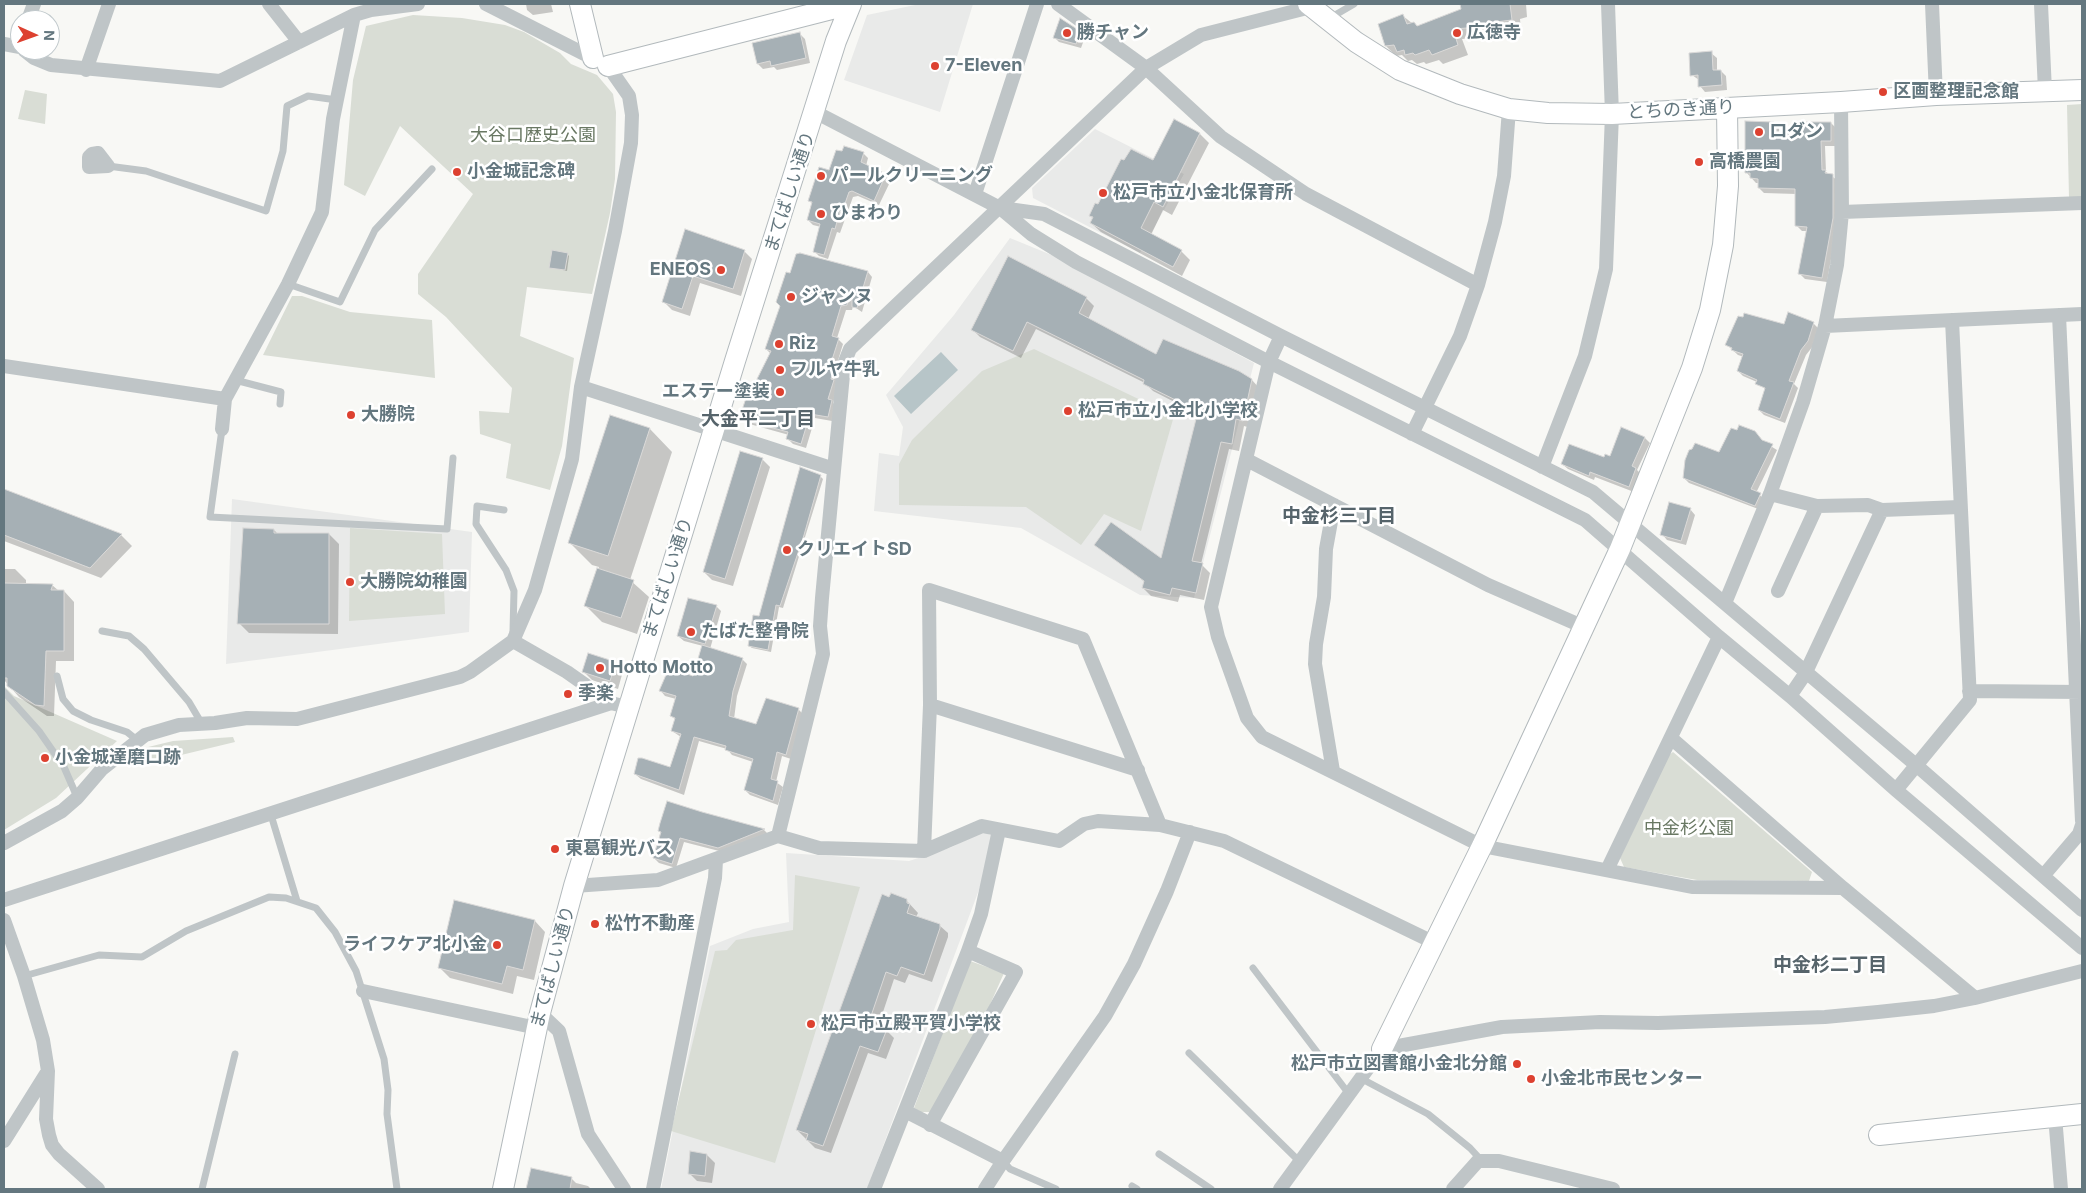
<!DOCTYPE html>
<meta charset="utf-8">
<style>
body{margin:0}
#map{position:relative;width:2086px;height:1193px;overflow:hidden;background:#f8f8f5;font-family:Inter,sans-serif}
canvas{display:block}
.frame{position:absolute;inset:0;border:5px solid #64777f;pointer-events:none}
.north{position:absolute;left:10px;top:10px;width:50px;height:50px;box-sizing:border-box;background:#fff;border:1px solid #c1c9cc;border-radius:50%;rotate:92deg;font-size:14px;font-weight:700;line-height:20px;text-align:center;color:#64777f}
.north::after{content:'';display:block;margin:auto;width:18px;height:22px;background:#dd4130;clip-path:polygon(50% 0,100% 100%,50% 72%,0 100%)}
</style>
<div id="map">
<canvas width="2086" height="1193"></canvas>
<div class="frame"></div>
<div class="north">N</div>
</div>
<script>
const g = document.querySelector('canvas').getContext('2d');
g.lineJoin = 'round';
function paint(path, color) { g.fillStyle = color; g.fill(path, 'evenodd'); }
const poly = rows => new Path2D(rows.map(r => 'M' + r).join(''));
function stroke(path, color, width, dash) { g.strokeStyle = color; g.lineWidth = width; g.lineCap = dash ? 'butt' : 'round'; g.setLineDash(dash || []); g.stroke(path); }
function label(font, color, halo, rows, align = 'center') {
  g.font = font + ' Inter,"Noto Sans JP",sans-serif'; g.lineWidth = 5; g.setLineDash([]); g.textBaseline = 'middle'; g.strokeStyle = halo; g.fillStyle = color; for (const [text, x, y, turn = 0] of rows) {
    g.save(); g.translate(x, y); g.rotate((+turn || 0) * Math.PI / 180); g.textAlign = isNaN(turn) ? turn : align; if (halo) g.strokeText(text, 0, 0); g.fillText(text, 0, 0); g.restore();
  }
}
paint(poly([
 [920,4,973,4,940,112,844,80,867,15],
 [1095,129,1184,174,1140,253,1033,198,1032,188],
 [1010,238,1054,256,1254,363,1194,598,1140,595,1021,528,874,511,879,453,899,456,903,427,886,395,954,315],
 [232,499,472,532,469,632,226,664],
 [981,831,991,835,989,863,867,1189,661,1189,710,946,753,929,789,922,786,853,909,861,952,847]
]), '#e9eae9');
paint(poly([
 [413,15,462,18,505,25,524,32,560,53,571,64,597,75,613,94,616,112,615,179,610,213,592,294,527,287,520,336,574,358,562,446,550,490,506,478,511,444,480,434,479,411,509,413,512,388,446,317,418,294,418,274,473,194,400,126,365,196,344,185,353,80,366,26],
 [25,90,47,94,45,124,18,119],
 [2082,104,2082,197,2069,198,2067,105],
 [292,296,302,296,350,312,432,320,435,378,263,355],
 [1034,349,1174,416,1141,531,1104,514,1081,545,1026,507,899,505,899,464,912,440,982,371],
 [350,528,442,534,445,614,349,621],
 [4,686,14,696,117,741,56,798,4,830],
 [233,737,235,742,148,763,136,757,144,748,173,741],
 [1673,752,1812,872,1809,881,1697,880,1624,867,1620,858,1669,755],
 [795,875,860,887,775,1163,671,1131,715,951,727,950,736,940,793,930],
 [970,961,1004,973,981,1025,932,1112,921,1112,914,1108]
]), '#d9ddd5');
paint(poly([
 [941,352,958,370,911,414,894,396]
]), '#b7c5c8');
paint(poly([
 [526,4,551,4,553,12,533,15,527,10],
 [1462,4,1526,4,1527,17,1520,19,1521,30,1505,32,1505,35,1462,39,1468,55,1443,64,1439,60,1426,64,1424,62,1417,64,1412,60,1408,61,1402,55,1396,56,1386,46,1403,16,1417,27,1462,9],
 [1080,32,1085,37,1081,48,1059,42,1054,37],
 [800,34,805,39,810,63,777,70,774,67,763,69,758,64,754,44],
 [1711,53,1717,58,1717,71,1721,71,1726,76,1727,90,1705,92,1700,86,1699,80,1692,75],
 [1774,123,1779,128,1779,135,1831,123,1836,128,1836,146,1825,146,1826,172,1837,180,1837,224,1827,282,1805,279,1800,274,1808,231,1802,231,1797,226,1796,194,1764,193,1759,188,1759,183,1756,183,1746,172],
 [1200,134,1209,143,1172,215,1163,210,1151,235,1181,251,1190,260,1182,276,1101,232,1091,223,1093,219,1090,215,1154,162],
 [863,153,868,158,866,166,886,175,891,180,879,205,858,196,853,197,840,233,837,232,828,259,819,256,814,251,821,227,813,225,808,220,813,204,809,201,830,172],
 [686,231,744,251,752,259,741,296,700,283,690,316,672,310,664,302],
 [567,254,569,256,567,271,550,267],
 [868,272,872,277,862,312,853,306,852,310,846,310,837,338,843,344,836,367,839,370,838,388,833,403,836,406,832,421,815,418,806,448,793,444,788,439,789,435,746,423,741,419,771,354,766,349],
 [1086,298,1094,306,1088,319,1157,355,1252,380,1260,389,1251,428,1244,426,1239,451,1229,449,1201,564,1210,573,1204,600,1180,595,1178,602,1151,596,1143,588,1145,582,1096,545,1162,560,1198,414,1153,391,1145,383,1036,329,1021,358,980,337,972,329],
 [1813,323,1818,328,1813,346,1806,355,1794,384,1798,388,1785,423,1764,415,1759,410,1766,390,1757,382,1743,376,1738,371,1744,357,1738,355,1726,344,1785,326],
 [650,429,672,452,630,580,649,597,637,634,602,622,586,606,599,567,592,565,569,542],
 [1621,429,1645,438,1650,443,1637,470,1641,474,1634,492,1595,477,1594,480,1568,469,1562,464,1611,458],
 [1755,432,1764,442,1777,450,1756,493,1765,499,1761,510,1689,483,1684,478],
 [762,459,770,467,733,586,712,580,704,572],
 [820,476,823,479,783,608,779,607,771,652,752,648,749,646,759,617],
 [4,490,121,535,132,546,101,578,4,541],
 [1690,509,1695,515,1686,545,1667,540,1662,534],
 [274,530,278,534,329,534,339,544,338,634,249,633,239,623,239,595,242,595],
 [4,569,15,569,26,580,26,584,52,585,59,591,64,591,74,602,74,661,56,661,54,716,47,716,19,697,4,680],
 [716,606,721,611,710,649,742,659,747,664,737,696,734,719,756,726,798,709,803,714,791,759,782,756,776,782,783,787,778,805,750,795,745,790,753,762,732,755,727,749,699,741,684,795,641,779,635,774,670,769,681,737,672,731,676,720,671,716,676,699,665,696,660,690,694,677,703,646,684,641,678,636],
 [615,663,623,671,618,689,592,680,584,672],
 [668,802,764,830,768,834,723,852,684,842,676,868,659,863,654,858],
 [890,898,906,900,918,913,916,917,939,925,948,933,948,937,932,982,909,974,905,983,894,979,878,1027,886,1030,894,1038,886,1059,868,1053,831,1153,815,1148,797,1130],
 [535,921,545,932,534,980,517,976,513,994,450,978,439,967],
 [707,1155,715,1163,712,1183,697,1181,689,1173],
 [532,1169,572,1179,576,1183,588,1186,591,1189,528,1189]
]), '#0003');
const building = poly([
 [1460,4,1510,4,1512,20,1495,22,1495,26,1453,29,1458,45,1432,55,1429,50,1415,55,1413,53,1405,55,1404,50,1397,52,1394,45,1385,46,1378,24,1403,14,1407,24,1414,22,1417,26,1461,9,1460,4],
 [1060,18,1080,31,1076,44,1053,38,1060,18],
 [800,32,806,58,771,66,770,61,757,64,752,43,800,32],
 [1712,51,1713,70,1721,70,1722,85,1698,87,1698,75,1690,76,1689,53,1712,51],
 [1174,119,1200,133,1163,207,1154,202,1141,228,1182,250,1173,267,1090,223,1093,217,1089,216,1095,203,1098,204,1121,159,1124,160,1131,149,1153,160,1174,119],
 [1745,121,1774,122,1774,135,1800,127,1801,122,1831,122,1831,141,1821,141,1822,170,1826,170,1825,173,1833,174,1833,218,1822,278,1798,274,1807,227,1795,226,1795,189,1758,188,1758,179,1750,178,1750,173,1745,173,1745,121],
 [844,146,864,152,861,162,886,174,874,201,852,191,849,192,842,212,840,211,835,229,832,228,824,255,813,252,820,224,807,220,812,202,808,201,819,167,829,170,836,150,842,151,844,146],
 [685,229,745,250,733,289,693,276,682,309,662,302,685,229],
 [552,250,568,253,565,270,549,268,552,250],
 [800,253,868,271,857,308,852,307,852,290,847,305,841,306,832,336,839,338,831,363,835,364,831,379,834,380,833,383,828,399,832,400,828,417,810,414,801,444,786,439,788,432,739,419,747,395,749,395,771,351,765,349,780,306,776,302,786,272,790,273,796,254,800,253],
 [1008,256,1087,297,1079,313,1156,354,1163,339,1239,371,1252,379,1243,421,1236,419,1232,444,1221,442,1192,561,1203,563,1196,593,1172,588,1170,595,1142,588,1144,581,1094,545,1111,522,1161,558,1198,411,1143,384,1144,380,1027,322,1013,351,971,330,1008,256],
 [1788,312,1814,322,1808,341,1801,350,1789,381,1794,382,1780,419,1758,410,1765,388,1755,384,1757,380,1737,371,1743,354,1731,350,1732,348,1725,345,1738,316,1743,317,1744,313,1784,324,1788,312],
 [610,415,650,428,608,556,568,543,610,415],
 [1739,425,1755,431,1762,440,1773,444,1751,489,1761,493,1755,506,1683,478,1685,460,1689,450,1692,449,1695,443,1719,452,1731,428,1737,430,1739,425],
 [1621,427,1645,437,1632,466,1636,468,1629,487,1590,472,1589,476,1561,464,1569,444,1604,457,1605,454,1610,456,1621,427],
 [740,451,763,458,725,579,703,572,740,451],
 [800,467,821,475,804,535,780,606,776,605,768,650,748,646,753,615,759,616,800,467],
 [4,489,122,534,90,568,4,535,4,489],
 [1669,502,1691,508,1681,541,1660,535,1669,502],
 [243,528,274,529,274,533,329,533,329,624,237,624,243,528],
 [597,568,634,580,621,618,584,606,597,568],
 [4,583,53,584,51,590,64,590,64,651,46,651,44,706,35,705,7,686,7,678,4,678,4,583],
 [688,598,717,605,705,644,677,636,688,598],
 [702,645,743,658,733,691,729,716,756,724,766,698,799,708,786,755,777,752,771,779,778,781,773,801,744,790,753,759,725,750,726,746,694,737,679,790,634,774,638,758,642,758,670,767,681,734,671,731,675,718,670,716,676,696,659,691,669,668,693,676,702,645],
 [588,653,616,662,610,681,582,672,588,653],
 [667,801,702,812,765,829,718,848,680,838,672,864,653,858,661,832,658,831,660,823,667,801],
 [891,893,907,899,907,903,910,904,907,913,940,924,940,928,924,975,901,967,897,976,886,972,869,1022,887,1029,878,1052,860,1046,823,1146,806,1140,808,1134,796,1130,882,894,889,897,891,893],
 [454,900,535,920,523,970,507,966,502,984,438,968,454,900],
 [690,1151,707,1154,705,1176,688,1174,690,1151],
 [531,1168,572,1177,570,1189,526,1189,531,1168]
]);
paint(building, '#a6b0b5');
stroke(building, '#dad9d8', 1);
const secondary = poly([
 [580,4,593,58],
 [1308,4,1356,42,1400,70,1460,94,1509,109,1548,113,1612,114,1841,102,1936,95,2082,90],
 [608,66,851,4],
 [1382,1049,1482,846,1620,549,1692,368,1710,310,1723,245,1728,186,1727,108],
 [1879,1135,2082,1114],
 [503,1189,540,1013,574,886,735,361,836,41,851,4]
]);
stroke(secondary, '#b2b9bc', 22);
stroke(poly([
 [1330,18,1354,4],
 [108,166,146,171,266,211,283,151,287,106,308,96,337,100],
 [288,284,340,302,375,230,432,169],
 [235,380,281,392,280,404],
 [222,429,210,517,447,529,453,458],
 [504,510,477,506,476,524,506,570,514,591,513,631],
 [102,631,129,636,144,649,189,702,202,724],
 [57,676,63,699,73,711,91,720,127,732,137,740],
 [4,692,39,731,64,767,77,797],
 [271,815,297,901],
 [1253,968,1349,1094],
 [24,976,99,955,142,957,186,931,269,897,286,898,316,908,335,932,356,971,384,1059,388,1090,387,1114,397,1189],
 [1189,1053,1300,1162],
 [1362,1079,1428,1114,1470,1148,1482,1161],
 [1159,1154,1211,1189],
 [1003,1161,1010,1169,1056,1189],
 [1132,1186,1137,1189],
 [202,1189,235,1054]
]), '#bfc5c7', 7);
stroke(poly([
 [269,4,299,42],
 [1058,4,1146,68,1221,137,1306,194,1478,285],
 [1932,4,1936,95],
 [2041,4,2045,91],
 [28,20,34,4],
 [4,44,20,47],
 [24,50,34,58,51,65,220,81,354,15,371,10,418,4],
 [86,70,109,4],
 [815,112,1000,208,1031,234,1076,262,1269,362,1585,520,1719,637,1790,696,1896,790,2082,948],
 [98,153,108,166,89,167,89,157,92,154,98,153],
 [975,194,1037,4],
 [1001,208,1044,214,1281,336,1593,492,1916,765,2082,910],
 [1842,212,2082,203],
 [2059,315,2082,821],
 [1825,326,2082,314],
 [1281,336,1269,362,1211,607,1218,637,1247,718,1262,737,1482,846,1692,887,1843,888],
 [4,366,225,399],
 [581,387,834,469],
 [222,429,225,399,288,284,322,212,333,119,354,15],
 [1412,434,1460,336,1478,285,1495,222,1504,176,1509,109],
 [1247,460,1488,585,1584,627],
 [1542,467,1585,356,1606,269,1612,114,1608,4],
 [1770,494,1817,506,1868,505,1882,510,1960,507],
 [1778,591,1817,506],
 [1725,603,1770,494,1803,402,1825,326,1837,265,1842,212,1841,102],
 [513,641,567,672,611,703],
 [1969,691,2082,692],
 [1790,696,1805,674,1882,510],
 [930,705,1138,770],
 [1671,738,1843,888,1975,998],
 [1333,771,1315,664,1316,644,1324,597,1326,549,1334,505],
 [1896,790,1970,700,1952,320],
 [778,836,823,654,820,626,822,598,844,364,850,349,1146,68,1201,35,1311,7],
 [4,843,62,811,77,798,102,769,145,735,179,725,215,723,247,718,297,719,460,677,470,672,513,641,535,590,572,459,581,387,615,231,631,143,632,115,629,96,608,66,486,4],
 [924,851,930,705,929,590,1083,639,1160,825],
 [1607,870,1719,637],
 [2043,876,2079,834,2082,825],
 [574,886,658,880,778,836,819,848,924,851,982,826,1059,841,1084,824,1098,821,1160,825,1224,841,1435,943],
 [4,900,611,703,627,707],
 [4,920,24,976,43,1040,48,1071,46,1119,49,1135,52,1145,59,1154,98,1189],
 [363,991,537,1028],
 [540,1013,559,1031,588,1134,624,1189],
 [905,1111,1003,1161],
 [2055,1116,2061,1189],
 [930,1125,1016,972,968,951],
 [4,1141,46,1074],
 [653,1189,715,878,716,860],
 [874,1189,968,951,981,914,999,830],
 [985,1189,1003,1161,1105,1016,1134,964,1167,891,1190,832],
 [1280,1189,1382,1049,1502,1027,1600,1022,1658,1023,1825,1017,1878,1012,1934,1006,1975,998,2082,971],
 [1453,1189,1478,1161,1499,1161,1613,1189]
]), '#bfc5c7', 14);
stroke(secondary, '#fff', 20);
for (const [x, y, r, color] of [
 [1067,33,5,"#dd4130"],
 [1457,33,5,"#dd4130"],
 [935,66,5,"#dd4130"],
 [1883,92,5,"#dd4130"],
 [1759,132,5,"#dd4130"],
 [1699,162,5,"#dd4130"],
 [457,172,5,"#dd4130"],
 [821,176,5,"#dd4130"],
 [1103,193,5,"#dd4130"],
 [821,214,5,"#dd4130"],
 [721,270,5,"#dd4130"],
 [791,297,5,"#dd4130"],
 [779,344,5,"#dd4130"],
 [780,370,5,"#dd4130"],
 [780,392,5,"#dd4130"],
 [1068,411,5,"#dd4130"],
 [351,415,5,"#dd4130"],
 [787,550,5,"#dd4130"],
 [350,582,5,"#dd4130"],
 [691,632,5,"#dd4130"],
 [600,668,5,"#dd4130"],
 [568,694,5,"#dd4130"],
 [45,758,5,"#dd4130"],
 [555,849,5,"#dd4130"],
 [595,924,5,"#dd4130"],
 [497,945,5,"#dd4130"],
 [811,1024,5,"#dd4130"],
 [1517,1064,5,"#dd4130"],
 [1531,1079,5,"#dd4130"]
]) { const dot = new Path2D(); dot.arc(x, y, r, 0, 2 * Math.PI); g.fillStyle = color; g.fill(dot); stroke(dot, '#fff', 2); }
label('bold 18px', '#64777f', '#fff', [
 ["勝チャン",1077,33],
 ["広徳寺",1467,33],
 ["7-Eleven",945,66],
 ["区画整理記念館",1893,92],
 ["ロダン",1769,132],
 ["高橋農園",1709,162],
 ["小金城記念碑",467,172],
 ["パールクリーニング",831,176],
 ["松戸市立小金北保育所",1113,193],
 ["ひまわり",831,214],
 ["ENEOS",711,270,"right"],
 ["ジャンヌ",801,297],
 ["Riz",789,344],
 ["フルヤ牛乳",790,370],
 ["エステー塗装",770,392,"right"],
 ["松戸市立小金北小学校",1078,411],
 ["大勝院",361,415],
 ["クリエイトSD",797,550],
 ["大勝院幼稚園",360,582],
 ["たばた整骨院",701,632],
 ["Hotto Motto",610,668],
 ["季楽",578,694],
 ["小金城達磨口跡",55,758],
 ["東葛観光バス",565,849],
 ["松竹不動産",605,924],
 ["ライフケア北小金",487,945,"right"],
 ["松戸市立殿平賀小学校",821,1024],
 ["松戸市立図書館小金北分館",1507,1064,"right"],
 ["小金北市民センター",1541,1079]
], 'left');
label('18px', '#64777f', '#fff', [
 ["とちのき通り",1681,110,-3],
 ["まてばしい通り",790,192,-72],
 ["まてばしい通り",668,578,-72],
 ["まてばしい通り",553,967,-75]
]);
label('18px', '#697863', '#fff', [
 ["大谷口歴史公園",533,136],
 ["中金杉公園",1689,829]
]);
label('bold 19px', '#56646b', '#fff', [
 ["大金平二丁目",758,419],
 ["中金杉三丁目",1339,516],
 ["中金杉二丁目",1830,965]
]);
</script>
